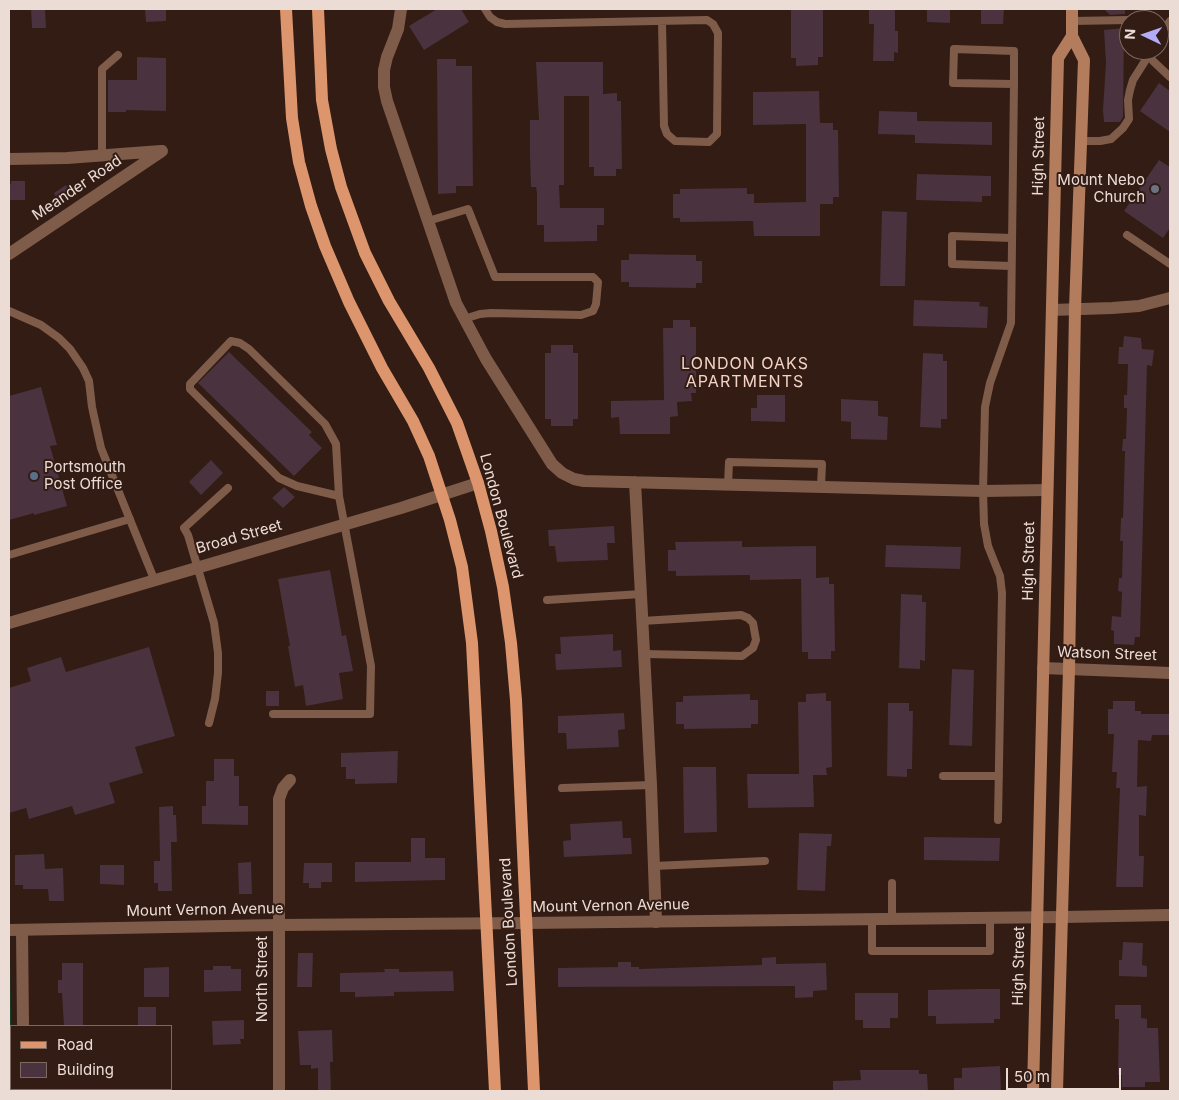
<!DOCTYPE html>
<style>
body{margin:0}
#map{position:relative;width:1179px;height:1100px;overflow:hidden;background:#321c13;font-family:Inter,sans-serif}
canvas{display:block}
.frame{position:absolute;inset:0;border:10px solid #ecdcd6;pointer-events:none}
.legend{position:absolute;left:10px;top:1025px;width:162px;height:65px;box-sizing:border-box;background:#321c13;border:1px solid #7c6961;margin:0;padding:6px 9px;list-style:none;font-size:15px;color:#ecdcd6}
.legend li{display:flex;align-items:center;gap:10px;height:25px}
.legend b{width:25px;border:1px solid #7c6961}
.north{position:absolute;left:1119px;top:10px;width:50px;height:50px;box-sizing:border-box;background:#321c13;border:1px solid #7c6961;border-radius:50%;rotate:273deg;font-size:14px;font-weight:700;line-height:20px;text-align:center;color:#ecdcd6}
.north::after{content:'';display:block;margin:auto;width:18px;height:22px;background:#b4acf9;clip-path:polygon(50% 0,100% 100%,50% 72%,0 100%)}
.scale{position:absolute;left:1006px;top:1068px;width:115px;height:22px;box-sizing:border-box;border:2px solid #ecdcd6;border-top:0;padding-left:6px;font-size:15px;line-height:18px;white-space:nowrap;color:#ecdcd6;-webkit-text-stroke:4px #321c13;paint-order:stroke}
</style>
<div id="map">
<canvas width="1179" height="1100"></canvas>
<div class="frame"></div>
<ul class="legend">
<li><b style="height:6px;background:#dc956c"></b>Road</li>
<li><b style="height:14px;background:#4a323e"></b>Building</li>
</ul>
<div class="north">N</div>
<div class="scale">50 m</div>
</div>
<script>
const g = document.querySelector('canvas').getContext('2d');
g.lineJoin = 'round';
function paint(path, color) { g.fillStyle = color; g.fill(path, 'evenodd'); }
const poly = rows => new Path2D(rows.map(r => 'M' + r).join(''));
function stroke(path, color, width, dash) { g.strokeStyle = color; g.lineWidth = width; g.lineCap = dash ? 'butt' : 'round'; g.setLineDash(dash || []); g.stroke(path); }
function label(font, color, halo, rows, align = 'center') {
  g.font = font + ' Inter,sans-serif'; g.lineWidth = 4; g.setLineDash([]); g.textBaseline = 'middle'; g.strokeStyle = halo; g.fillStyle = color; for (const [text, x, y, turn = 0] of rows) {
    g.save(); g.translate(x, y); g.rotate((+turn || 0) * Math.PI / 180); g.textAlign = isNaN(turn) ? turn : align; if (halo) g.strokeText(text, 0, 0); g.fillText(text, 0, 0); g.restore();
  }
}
paint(poly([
 [9,953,10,954,12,1091,9,1091]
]), '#15472e');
paint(poly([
 [31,9,45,9,46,28,32,28],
 [145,9,166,9,166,21,146,22],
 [437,9,461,9,469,22,424,50,409,26],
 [791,9,823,9,823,57,818,57,818,65,796,66,796,58,791,58],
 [869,9,891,9,891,10,895,10,895,31,898,31,898,53,894,52,894,61,873,61,874,24,869,24],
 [927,9,950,9,950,23,927,22],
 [981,9,1004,9,1003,24,981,24],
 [1104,9,1125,9,1125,14,1110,15],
 [1124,28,1123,117,1120,122,1104,122,1103,110,1106,63,1104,30],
 [137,57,166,58,166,111,126,110,126,112,108,112,108,80,137,80],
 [437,59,456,59,456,66,472,66,473,186,456,186,456,193,438,194],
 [536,62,603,62,603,94,617,93,617,101,621,101,622,169,616,169,616,176,594,176,594,167,589,167,589,96,564,96,564,185,559,185,560,208,604,208,604,225,597,225,597,241,544,242,544,225,537,225,537,193,536,187,531,187,530,155,530,120,539,120],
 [1159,83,1170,91,1170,132,1140,111],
 [819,91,820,123,833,123,833,130,838,130,839,197,833,197,833,204,820,204,820,236,754,236,753,221,680,222,680,218,673,218,673,194,680,194,680,189,747,188,747,194,754,194,754,203,806,202,806,124,753,125,753,92],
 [879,111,917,112,917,121,992,122,992,145,915,143,915,135,878,134],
 [1159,160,1170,167,1170,228,1163,238,1124,211],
 [917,174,991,176,991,196,982,196,982,202,916,200],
 [11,181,25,181,25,200,9,200,9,185,11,184],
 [66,185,73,197,60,204,54,193],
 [882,211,907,212,905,286,880,286],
 [629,254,696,255,696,261,702,261,702,283,696,283,696,288,629,287,629,282,621,282,621,260,629,260],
 [914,300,980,302,979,306,988,307,987,328,913,326],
 [673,320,690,320,690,327,696,327,696,393,691,393,692,401,677,402,678,416,670,417,670,434,620,434,619,417,611,418,611,401,664,400,663,328,673,328],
 [1124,336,1141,338,1142,349,1154,350,1152,366,1147,365,1140,637,1135,637,1134,645,1114,644,1114,631,1111,630,1112,616,1121,617,1122,592,1118,591,1119,578,1122,578,1123,541,1120,541,1121,518,1123,518,1125,451,1122,451,1123,439,1126,439,1127,408,1124,408,1124,395,1127,395,1128,364,1118,364,1119,347,1123,347],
 [551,345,573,345,573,353,578,353,578,419,573,419,573,426,551,426,551,419,545,419,545,353,551,353],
 [229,352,312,432,309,435,322,448,294,476,198,383],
 [923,353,943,354,943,361,947,361,947,419,941,419,941,428,920,427],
 [41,387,57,445,50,446,67,506,34,515,34,513,9,520,9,396],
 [757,395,785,395,785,422,751,421,751,408,757,408],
 [841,399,878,401,878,416,888,417,887,440,851,439,851,422,841,421],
 [211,460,223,473,201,495,189,482],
 [284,487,295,497,283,508,272,498],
 [614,526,615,543,607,543,608,560,557,562,555,546,549,546,548,530],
 [742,541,742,547,816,546,816,578,829,577,829,584,834,584,835,651,831,651,831,659,808,659,808,652,802,652,801,579,750,580,750,575,676,576,676,571,668,571,668,550,676,550,675,542],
 [886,545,961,547,960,569,885,567],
 [330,570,342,636,346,635,353,671,339,673,343,699,306,706,303,685,295,687,288,646,290,646,278,579],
 [901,594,922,595,922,602,926,602,925,661,920,660,920,669,899,668],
 [613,634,613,651,621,650,622,667,556,670,555,654,561,654,560,637],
 [149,647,175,736,135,747,143,773,109,783,115,803,75,815,72,806,29,819,26,808,9,813,9,688,31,681,27,668,61,657,66,672],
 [952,669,974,670,972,746,949,745],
 [266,691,279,691,279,706,266,706],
 [826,693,826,701,831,701,832,767,826,768,827,775,813,775,814,807,748,808,747,774,799,774,798,702,806,702,806,694],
 [750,694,750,700,758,700,758,724,751,724,751,728,684,729,684,724,676,724,676,702,683,702,683,696],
 [1113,701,1135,701,1135,711,1141,711,1141,714,1170,714,1170,735,1152,735,1151,741,1138,740,1137,787,1147,786,1146,816,1139,815,1139,856,1144,856,1143,887,1116,887,1120,788,1116,788,1117,772,1112,772,1114,734,1108,734,1108,709,1113,709],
 [888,703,909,703,909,711,913,711,912,769,907,769,907,777,887,776],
 [624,713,625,729,618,730,619,747,567,749,566,733,558,733,558,716],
 [398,751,397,783,355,784,355,779,346,779,346,767,341,767,341,753],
 [214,759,234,759,234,776,239,776,239,806,248,806,248,825,202,824,202,806,206,806,206,781,214,781],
 [683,767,716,767,717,832,684,833],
 [173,806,173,815,176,815,177,842,171,842,172,891,158,891,158,883,154,883,154,861,160,861,159,807],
 [622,821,623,838,631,838,632,854,564,857,563,841,571,840,570,824],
 [799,833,832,834,831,846,827,846,825,891,797,890],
 [924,837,1000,838,999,861,924,860],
 [411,838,425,838,425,858,445,858,445,880,355,882,355,862,411,862],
 [44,854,45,869,63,868,64,901,49,901,48,889,23,889,23,885,15,885,15,855],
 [251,862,252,894,239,894,238,863],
 [304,863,332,863,332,882,321,882,321,888,309,888,309,883,303,883],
 [100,865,124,865,124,885,100,884],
 [1123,942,1143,943,1142,965,1147,966,1147,977,1119,976,1119,960,1122,960],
 [298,953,313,953,312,987,297,987],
 [776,957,776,964,826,963,827,990,813,991,813,997,795,998,795,986,558,987,558,968,618,967,618,962,631,962,631,967,639,967,639,969,762,965,762,958],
 [62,963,83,963,83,1026,64,1026,62,993,58,993,58,980,62,980],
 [213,966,231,966,231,969,241,969,241,991,204,992,204,970,213,970],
 [169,967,169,997,144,997,144,968],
 [384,969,399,969,399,972,453,971,454,991,394,992,394,996,355,997,355,992,340,992,340,973,385,972],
 [978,989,1000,989,1000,1019,994,1019,994,1023,936,1024,936,1016,928,1016,928,990],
 [855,993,898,993,898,1018,890,1018,890,1028,863,1028,863,1020,855,1020],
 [1115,1005,1141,1005,1141,1018,1147,1019,1147,1028,1158,1028,1160,1082,1145,1082,1145,1087,1122,1087,1122,1075,1118,1075,1119,1019,1115,1019],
 [138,1007,156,1007,156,1026,138,1026],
 [244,1020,244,1039,240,1039,241,1044,213,1045,212,1021],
 [332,1030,333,1062,330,1062,331,1091,318,1091,318,1068,311,1069,311,1065,300,1065,298,1031],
 [1000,1066,1001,1091,954,1091,954,1078,962,1078,962,1068],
 [860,1070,919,1070,919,1074,927,1074,928,1091,833,1091,833,1081,861,1080]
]), '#4a323e');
stroke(poly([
 [485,9,490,17,497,22,505,24,707,20,713,24,718,33,717,134,709,142,675,141,667,134,664,126,662,21],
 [1072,21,1129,20],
 [1159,37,1170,21],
 [1148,53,1153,61,1170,77],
 [1081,141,1100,141,1111,139,1123,128,1129,119,1128,100,1130,90,1133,80,1152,50],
 [102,156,102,69,118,55],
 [428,221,468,209,495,277,593,277,598,282,596,304,593,311,581,315,491,313,480,314,464,319],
 [1127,235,1170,264],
 [1011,266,952,264,952,236,1012,238],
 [9,311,41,325,59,338,70,349,83,368,89,381,92,407,101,448,154,579],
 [728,485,729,462,822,464,821,487],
 [9,555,130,519],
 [547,600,641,594],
 [642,621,741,615,748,618,753,623,756,640,753,648,742,656,644,654],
 [273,714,370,714,371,666,339,496,336,444,325,424,249,349,240,343,231,341,190,384,190,389,279,478,297,486,339,496],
 [209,723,215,699,218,673,218,653,214,623,188,535,184,528,228,488],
 [943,776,999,776],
 [562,788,651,785],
 [998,820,1002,593,1000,576,988,546,984,524,983,491,985,407,990,383,1011,323,1014,84,1014,51,954,49,953,83,1014,84],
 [654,866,765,861],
 [892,883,892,918],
 [872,919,872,951,990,951,990,917]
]), '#7f5c49', 8);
stroke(poly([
 [401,9,398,29,387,57,384,70,384,87,387,101,456,303,486,359,552,464,562,473,574,479,584,481,983,491,1047,490],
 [9,159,67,158,161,151],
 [9,254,162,151],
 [1052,310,1112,308,1139,306,1170,298],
 [635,482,651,785,656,922],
 [9,623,401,508,478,483],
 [1043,668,1170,673],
 [1063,917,1170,915],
 [22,930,23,1026],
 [25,1089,25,1091],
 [279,1091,279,799,283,788,290,780]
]), '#7f5c49', 12);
stroke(poly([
 [9,930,278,925,525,923,1063,917]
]), '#7f5c49', 12);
stroke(poly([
 [1033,1091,1058,58,1072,36],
 [1057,1091,1069,669,1075,309,1084,60,1072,36,1072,9]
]), '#b37c5d', 12);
stroke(poly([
 [286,9,292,118,299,162,311,206,325,246,349,302,382,368,413,421,429,456,450,520,462,567,472,643,495,1091],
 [318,9,322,100,331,149,341,187,365,253,389,301,429,368,457,423,478,483,491,531,503,587,511,643,516,700,534,1091]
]), '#dc956c', 12);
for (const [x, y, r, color] of [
 [1155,189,5,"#6b7280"],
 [34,476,5,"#5c6f8a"]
]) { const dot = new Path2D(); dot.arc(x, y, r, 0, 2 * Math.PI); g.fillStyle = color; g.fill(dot); stroke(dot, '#321c13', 2); }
label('15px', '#ecdcd6', '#321c13', [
 ["High Street",1039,156,-89],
 ["Meander Road",77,188,-34],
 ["London Boulevard",501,516,75],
 ["Broad Street",239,537,-16],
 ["High Street",1029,561,-89],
 ["Watson Street",1107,654,2],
 ["Mount Vernon Avenue",611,906,-1],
 ["Mount Vernon Avenue",205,910,-1],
 ["London Boulevard",509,922,-93],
 ["High Street",1019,966,-89],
 ["North Street",262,979,-90]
]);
label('15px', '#ecdcd6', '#321c13', [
 ["Mount Nebo",1145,180],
 ["Church",1145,197],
 ["Portsmouth",44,467,"left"],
 ["Post Office",44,484,"left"]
], 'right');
g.letterSpacing = '1px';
label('16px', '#f2d3c6', '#321c13', [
 ["LONDON OAKS",745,364],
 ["APARTMENTS",745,382]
]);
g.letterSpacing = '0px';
</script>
